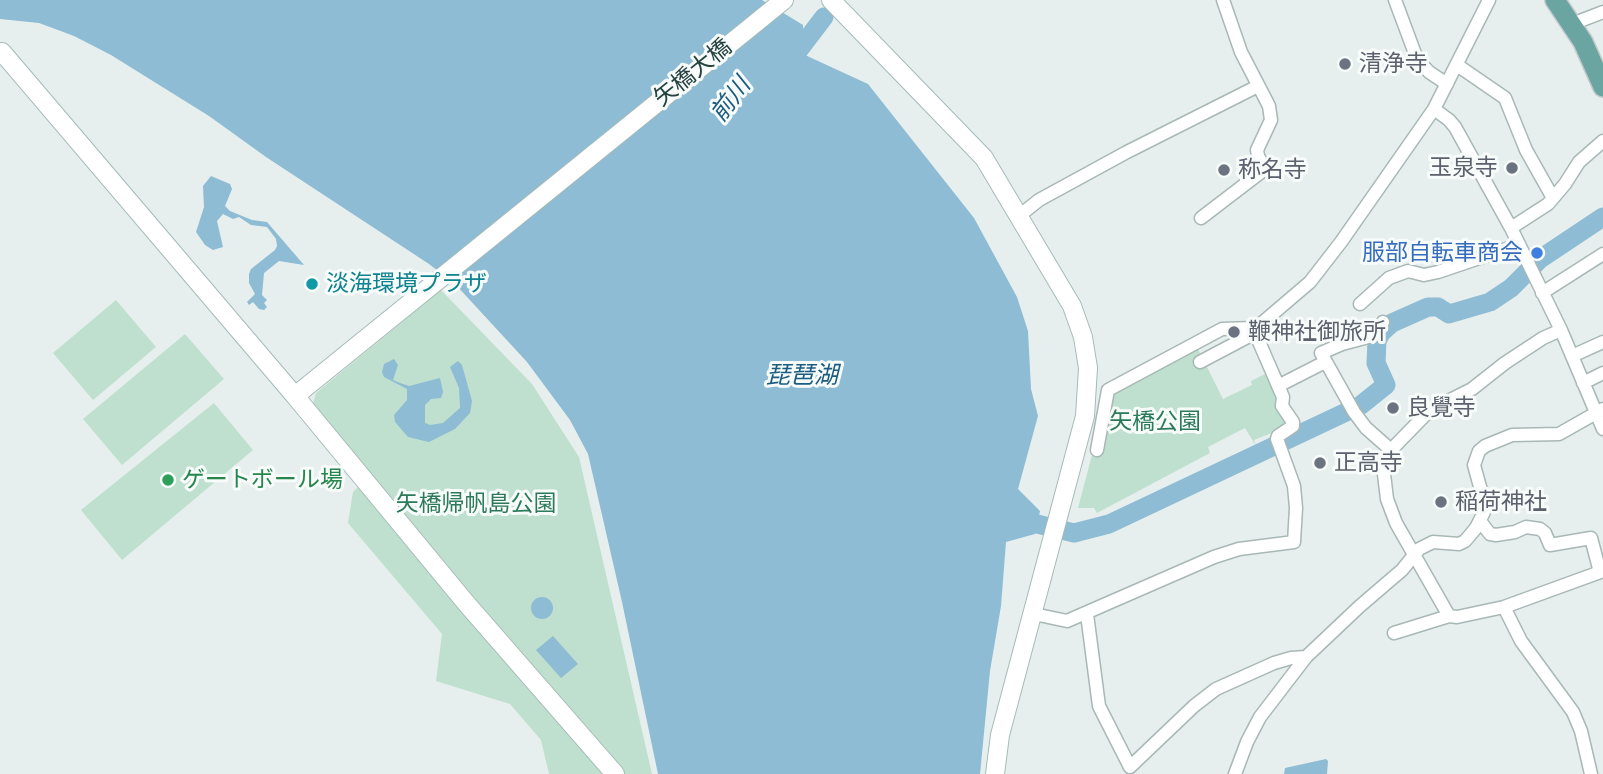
<!DOCTYPE html>
<meta charset="utf-8">
<style>
body{margin:0}
canvas{display:block;background:#e6efed}
</style>
<canvas width="1603" height="774"></canvas>
<script>
const g = document.querySelector('canvas').getContext('2d');
g.lineJoin = 'round';
function paint(path, color) { g.fillStyle = color; g.fill(path, 'evenodd'); }
const poly = rows => new Path2D(rows.map(r => 'M' + r).join(''));
function stroke(path, color, width, dash) { g.strokeStyle = color; g.lineWidth = width; g.lineCap = dash ? 'butt' : 'round'; g.setLineDash(dash || []); g.stroke(path); }
function label(font, color, halo, rows, align = 'center') {
  g.font = font + ' "IBM Plex Sans","Noto Sans JP",sans-serif'; g.lineWidth = 6; g.setLineDash([]); g.textBaseline = 'middle'; g.strokeStyle = halo; g.fillStyle = color; for (const [text, x, y, turn = 0] of rows) {
    g.save(); g.translate(x, y); g.rotate((+turn || 0) * Math.PI / 180); g.textAlign = isNaN(turn) ? turn : align; if (halo) g.strokeText(text, 0, 0); g.fillText(text, 0, 0); g.restore();
  }
}
paint(poly([
 [441,290,532,384,579,457,652,774,549,774,541,740,510,704,436,681,442,634,348,523,353,492,369,476,312,407,316,393],
 [116,300,156,347,93,400,53,353],
 [185,334,224,379,122,465,83,419],
 [1195,343,1223,399,1252,385,1251,381,1269,372,1287,420,1286,423,1282,429,1254,440,1256,446,1245,428,1208,447,1210,453,1097,513,1094,508,1078,508,1101,421,1105,389],
 [214,403,253,450,122,560,81,510]
]), '#bfe0ce');
paint(poly([
 [0,0,762,0,803,25,805,55,868,84,974,218,1017,297,1028,331,1031,389,1038,416,1018,489,1040,511,1035,534,1006,542,1001,606,990,671,980,774,658,774,622,602,588,454,570,420,527,362,456,285,429,264,266,157,209,116,111,55,74,36,39,23,0,19],
 [211,176,230,184,232,189,225,206,230,211,252,220,267,222,304,265,279,261,264,273,262,295,267,300,264,303,267,307,264,310,259,309,253,302,249,305,247,302,255,294,249,283,249,274,251,269,275,250,277,246,276,239,267,227,251,225,239,217,233,219,223,214,217,221,223,247,213,250,205,245,196,232,204,207,203,186],
 [394,359,398,365,393,380,400,383,409,386,440,378,443,392,441,398,431,399,425,405,425,423,430,425,443,423,460,408,459,388,450,367,458,361,462,365,472,401,470,413,455,429,429,442,408,437,395,422,394,415,407,400,407,389,384,377,382,372,384,364],
 '531 608a11 11 0 1 1 22 0a11 11 0 1 1-22 0Z',
 [553,636,578,664,561,678,536,650],
 [1326,759,1328,761,1327,774,1284,774,1285,768]
]), '#8dbcd4');
stroke(poly([
 [789,63,824,17],
 [1037,524,1074,533,1109,524,1361,405,1386,385,1376,363,1377,341,1381,333,1392,323,1428,307,1438,307,1449,314,1490,302,1511,288,1540,259,1603,217]
]), '#8dbcd4', 19);
const street = poly([
 [1395,0,1417,59,1429,72,1447,84],
 [1572,24,1603,12],
 [1457,65,1505,98,1526,150,1553,198],
 [1434,109,1449,120,1455,127,1511,228,1561,330,1603,429],
 [1019,216,1039,200,1127,152,1258,86],
 [1201,218,1265,169,1258,156,1257,150,1271,120,1269,106,1241,52,1223,0],
 [1511,228,1548,204,1565,184,1579,162,1603,141],
 [1542,293,1603,254],
 [1360,304,1389,278,1408,271,1424,275,1438,272,1518,245],
 [1383,322,1376,335,1342,344,1321,353,1354,412,1366,428,1391,450],
 [1561,330,1543,338,1505,363,1472,389,1430,410,1391,450,1384,474,1387,499,1396,523,1449,616,1457,617,1504,607,1603,571],
 [1572,356,1603,342],
 [1200,362,1255,333],
 [1583,383,1603,373],
 [1278,386,1325,362],
 [1097,450,1108,390,1222,329,1253,328,1262,323,1310,282,1341,242,1434,109,1489,0],
 [1480,521,1490,534,1496,535,1515,532,1526,527,1540,529,1545,533,1550,545,1591,538,1600,572],
 [1504,607,1521,641,1573,712,1581,731,1591,774],
 [1034,614,1067,621,1214,557,1239,549,1294,542,1296,508,1294,486,1277,439,1278,436,1293,426,1293,422,1282,406,1283,397,1253,328],
 [1087,614,1099,706,1130,767,1194,706,1216,689,1274,663,1291,658,1306,657],
 [1394,633,1449,616],
 [1235,774,1247,742,1260,717,1306,657,1360,606,1402,570,1419,549,1433,542,1459,544,1465,541,1476,528,1484,512,1482,494,1474,465,1479,451,1485,446,1512,435,1559,434,1603,409]
]);
const secondary = poly([
 [831,0,984,158,1072,306,1083,337,1088,368,1085,416,1000,735,995,774],
 [2,52,295,396,784,0],
 [295,396,466,603,615,774]
]);
const primary = poly([
 [1555,0,1583,42,1603,87]
]);
stroke(street, '#a8b8b6', 15);
stroke(secondary, '#a4bbb8', 20);
stroke(primary, '#c2caca', 22);
stroke(street, '#fff', 12);
stroke(secondary, '#fff', 18);
stroke(primary, '#6aa5a1', 19);
for (const [x, y, r, color] of [
 [1345,64,7,"#6b7280"],
 [1512,168,7,"#6b7280"],
 [1224,170,7,"#6b7280"],
 [1537,253,7,"#3f7fe0"],
 [312,284,7,"#0f9aa8"],
 [1234,332,7,"#6b7280"],
 [1393,408,7,"#6b7280"],
 [1320,463,7,"#6b7280"],
 [168,480,7,"#2e9e5b"],
 [1441,502,7,"#6b7280"]
]) { const dot = new Path2D(); dot.arc(x, y, r, 0, 2 * Math.PI); g.fillStyle = color; g.fill(dot); stroke(dot, '#f7fbfa', 2.5); }
label('23px', '#5b616d', '#f7fbfa', [
 ["清浄寺",1359,64],
 ["玉泉寺",1498,168,"right"],
 ["称名寺",1238,170],
 ["鞭神社御旅所",1248,332],
 ["良覺寺",1407,408],
 ["正高寺",1334,463],
 ["稲荷神社",1455,502]
], 'left');
label('23px', '#244240', '#f7fbfa', [
 ["矢橋大橋",693,73,-39]
]);
label('23px', '#366cbe', '#f7fbfa', [
 ["服部自転車商会",1523,253]
], 'right');
label('23px', '#0d838f', '#f7fbfa', [
 ["淡海環境プラザ",326,284]
], 'left');
label('23px', '#2c7a59', '#f7fbfa', [
 ["矢橋公園",1155,422],
 ["矢橋帰帆島公園",476,504]
]);
label('23px', '#27864d', '#f7fbfa', [
 ["ゲートボール場",182,480]
], 'left');
label('italic 24px', '#1b5c81', '#f7fbfa', [
 ["前川",731,100,-53],
 ["琵琶湖",802,376]
]);
</script>
